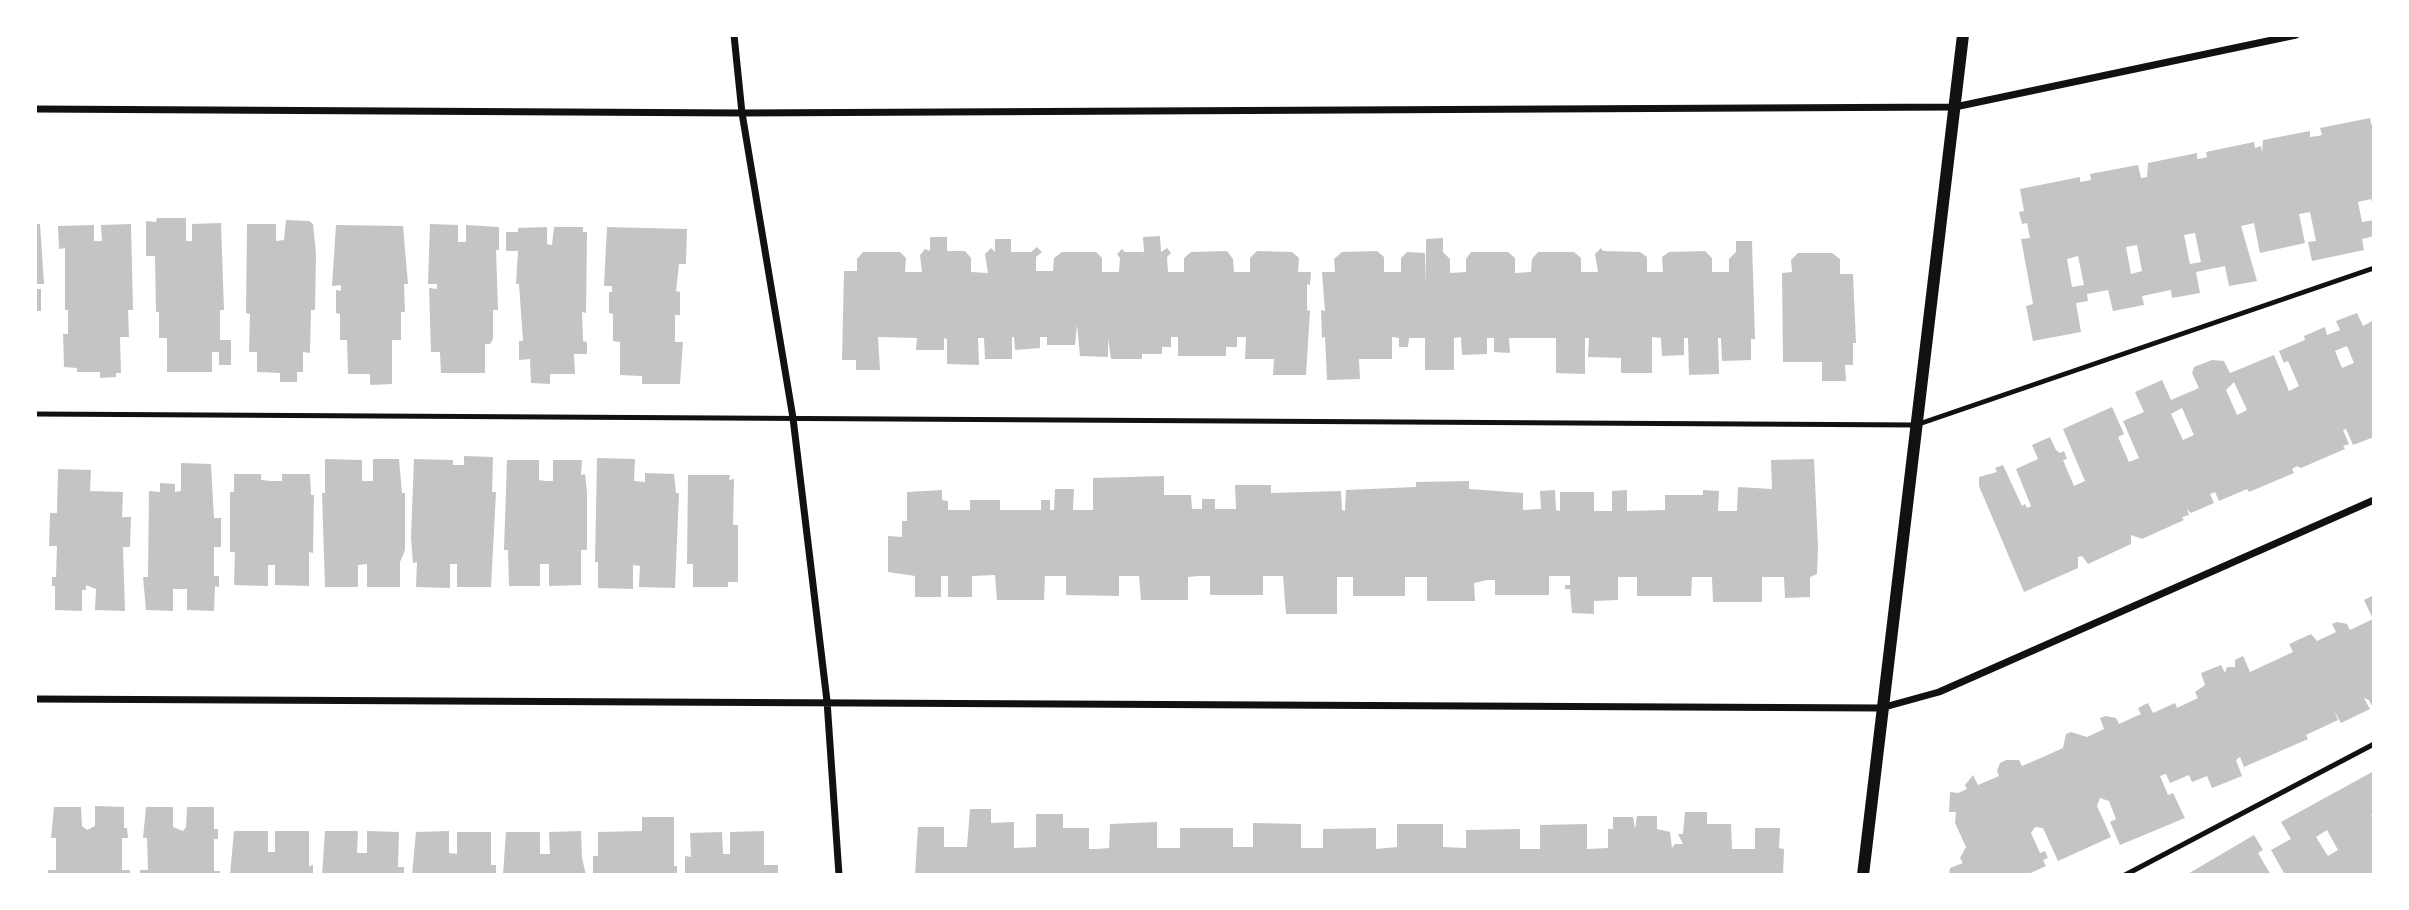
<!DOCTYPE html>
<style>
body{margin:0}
#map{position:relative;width:2409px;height:910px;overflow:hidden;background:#fff;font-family:"Fira Sans Condensed",sans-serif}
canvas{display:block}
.frame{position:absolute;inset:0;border:37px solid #fff;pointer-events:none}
</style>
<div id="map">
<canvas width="2409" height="910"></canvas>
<div class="frame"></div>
</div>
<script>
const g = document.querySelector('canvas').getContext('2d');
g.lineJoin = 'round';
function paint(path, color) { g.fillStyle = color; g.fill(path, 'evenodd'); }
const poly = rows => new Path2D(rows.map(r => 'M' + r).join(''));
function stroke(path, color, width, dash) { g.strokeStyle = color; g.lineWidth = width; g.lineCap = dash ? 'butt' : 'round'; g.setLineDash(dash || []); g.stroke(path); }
paint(poly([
 [2370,118,2371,124,2374,123,2374,210,2371,199,2358,202,2362,222,2374,220,2374,236,2362,239,2364,250,2312,261,2308,242,2316,241,2310,212,2299,214,2305,243,2260,253,2254,223,2241,226,2257,281,2229,286,2225,266,2196,272,2200,293,2172,298,2171,290,2142,296,2144,305,2113,311,2108,290,2087,294,2088,301,2076,303,2081,332,2033,341,2026,306,2033,304,2021,239,2030,238,2027,223,2022,224,2019,212,2024,211,2020,189,2080,177,2080,182,2091,180,2090,174,2138,165,2141,178,2147,177,2148,163,2197,153,2197,159,2204,158,2207,157,2206,152,2254,142,2255,148,2261,146,2262,154,2263,140,2310,131,2310,137,2318,136,2322,135,2320,128],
 [2195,233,2201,262,2190,264,2184,235],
 [2137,245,2142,271,2131,274,2126,247],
 [2078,256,2084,285,2072,287,2067,259],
 [157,218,186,218,186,241,192,241,192,224,221,223,224,310,220,310,220,340,231,340,231,365,219,365,219,352,212,352,212,372,167,372,167,338,159,338,159,312,156,312,155,256,146,256,146,221,156,222],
 [286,220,309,221,313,224,316,254,315,310,311,310,310,353,303,352,303,372,297,372,297,382,280,382,280,373,257,372,257,352,249,352,250,314,246,313,247,224,276,224,276,241,284,240],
 [35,224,40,224,44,284,35,284],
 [131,224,133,310,128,310,129,337,120,337,121,373,116,373,116,377,100,378,100,372,77,372,77,368,64,367,63,334,68,334,68,310,65,310,65,248,59,249,58,226,94,225,94,241,102,241,101,225],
 [430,224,458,225,458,242,466,242,466,225,499,227,499,250,496,250,498,310,493,310,493,339,490,344,485,344,485,373,441,373,440,352,431,352,429,288,437,289,437,284,428,284],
 [336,225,403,226,408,284,404,284,405,312,401,312,401,340,392,340,392,384,370,385,370,374,348,374,347,340,340,340,340,314,336,313,336,290,341,291,341,285,332,286],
 [547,227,547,244,552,245,554,227,583,227,583,232,587,232,586,313,582,312,583,341,587,342,587,354,574,354,575,374,550,374,550,384,531,383,530,359,519,360,519,341,523,341,519,284,516,284,518,251,506,251,506,232,518,232,518,228],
 [607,227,687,229,686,264,679,264,676,291,680,292,680,315,675,315,675,342,683,342,680,384,642,384,642,376,620,375,620,342,613,341,613,314,609,313,609,292,612,292,612,286,604,286],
 [1160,236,1161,252,1167,248,1171,253,1167,257,1168,272,1184,272,1184,258,1191,252,1227,251,1233,259,1234,272,1250,272,1250,258,1257,251,1292,252,1299,258,1298,272,1311,272,1310,285,1307,284,1307,310,1310,311,1306,375,1273,375,1274,359,1245,359,1246,337,1237,337,1237,347,1226,347,1226,356,1178,356,1178,337,1171,337,1171,347,1162,347,1162,354,1142,354,1142,359,1111,359,1108,338,1108,357,1080,356,1077,325,1075,345,1047,345,1047,337,1040,337,1040,348,1015,350,1014,337,1012,337,1012,359,985,359,984,338,978,338,979,365,947,364,947,339,944,338,944,350,916,350,917,338,878,337,880,370,856,370,856,360,842,360,844,271,857,271,857,259,863,252,900,252,906,258,905,272,922,272,920,255,925,249,930,251,930,237,947,237,947,251,965,251,971,258,971,272,988,273,985,254,991,248,995,252,995,239,1011,239,1011,252,1031,252,1037,247,1042,252,1036,257,1036,271,1053,271,1054,258,1062,252,1096,252,1102,258,1102,272,1119,272,1120,258,1117,254,1122,249,1125,252,1144,252,1143,237],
 [1443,238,1443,252,1450,259,1450,273,1466,272,1466,259,1471,252,1508,252,1515,258,1515,273,1531,272,1532,259,1538,252,1574,252,1581,258,1581,272,1598,272,1595,254,1601,248,1603,251,1640,252,1647,257,1647,272,1663,272,1662,257,1669,252,1705,251,1712,258,1712,272,1729,272,1729,259,1736,252,1736,241,1752,241,1755,339,1751,339,1751,360,1722,361,1721,338,1718,338,1719,374,1689,375,1688,338,1684,338,1684,355,1662,356,1661,338,1652,337,1652,373,1621,373,1621,358,1588,357,1589,338,1585,338,1585,374,1556,373,1556,338,1509,338,1510,353,1494,352,1494,338,1487,338,1487,354,1462,355,1461,337,1454,338,1454,370,1425,370,1425,338,1409,338,1408,347,1399,347,1399,338,1392,337,1392,359,1359,359,1360,379,1327,380,1325,337,1322,338,1321,310,1325,311,1322,272,1335,272,1334,259,1342,252,1377,251,1384,257,1384,272,1401,272,1401,258,1407,252,1425,253,1426,286,1426,239],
 [1798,253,1832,253,1840,259,1840,274,1853,274,1856,343,1853,343,1853,365,1845,365,1846,381,1822,381,1822,362,1783,362,1782,273,1792,272,1791,260],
 [35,289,41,289,41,311,35,311],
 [2357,313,2363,326,2374,320,2374,437,2353,445,2346,429,2343,430,2349,444,2343,446,2345,449,2301,468,2297,466,2292,469,2294,473,2249,492,2247,489,2219,501,2215,492,2210,494,2214,503,2191,513,2187,509,2189,515,2182,517,2184,520,2142,539,2131,535,2131,544,2088,564,2082,556,2078,557,2078,568,2024,592,1979,486,1979,477,1997,472,1995,468,2003,465,2022,506,2025,504,2027,508,2031,506,2016,469,2038,459,2032,445,2050,437,2056,450,2060,453,2064,451,2067,459,2063,460,2074,486,2085,481,2063,429,2112,407,2124,434,2118,437,2129,462,2139,458,2123,421,2144,412,2135,392,2162,380,2171,400,2199,388,2192,373,2194,367,2212,360,2224,361,2230,373,2274,355,2289,391,2299,386,2288,361,2284,363,2279,351,2305,340,2304,336,2325,327,2327,335,2340,330,2336,321],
 [2347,346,2354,363,2342,368,2335,351],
 [2234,382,2247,410,2237,415,2226,390],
 [2182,408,2194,435,2183,440,2171,414],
 [464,456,493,457,492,492,496,492,491,587,457,587,457,564,450,564,450,588,416,587,417,562,413,563,411,538,414,459,453,460,453,465,464,465],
 [597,458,635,459,634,481,645,482,645,473,674,474,676,493,679,493,675,588,639,587,640,566,633,565,633,589,598,588,598,562,595,562],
 [325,459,362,460,362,481,373,481,373,459,399,459,402,493,405,493,405,550,400,562,400,587,367,587,367,564,358,565,358,587,325,587,322,493,325,493],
 [1814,459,1818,547,1817,574,1810,577,1810,597,1785,598,1784,577,1762,577,1762,602,1713,602,1712,577,1692,577,1691,596,1637,596,1637,577,1618,577,1618,600,1594,601,1594,614,1572,613,1570,589,1565,589,1565,585,1570,585,1570,576,1549,576,1549,595,1495,595,1495,580,1487,580,1474,583,1475,601,1427,601,1427,577,1405,577,1405,596,1353,596,1353,577,1337,577,1337,614,1286,614,1283,576,1263,576,1263,595,1210,595,1210,576,1199,576,1188,577,1188,600,1141,600,1139,576,1119,576,1119,596,1066,595,1066,576,1045,576,1044,600,997,600,995,575,972,576,972,597,948,597,948,576,941,576,941,597,915,597,915,576,888,572,888,536,902,537,902,521,907,521,907,492,942,490,942,500,948,501,948,510,970,510,970,500,1000,500,1000,510,1041,510,1041,500,1050,500,1050,510,1054,510,1055,489,1074,489,1073,510,1093,510,1093,478,1164,476,1164,495,1191,495,1192,509,1202,509,1202,499,1215,499,1215,509,1236,509,1235,485,1271,485,1271,493,1341,491,1342,510,1345,511,1346,490,1416,487,1416,482,1469,481,1469,489,1523,493,1523,510,1541,509,1540,491,1555,490,1556,510,1560,511,1560,492,1594,492,1594,511,1612,511,1612,491,1627,490,1627,511,1665,510,1665,495,1703,495,1703,490,1719,491,1718,511,1737,511,1738,487,1772,489,1771,460],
 [507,460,539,460,539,480,546,481,553,481,553,460,582,460,581,475,585,474,587,492,587,550,581,550,581,585,549,586,549,564,540,564,540,586,509,586,508,550,504,550],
 [181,463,211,464,214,518,221,518,221,547,214,547,214,576,219,576,219,587,215,586,214,611,187,610,187,589,173,589,173,611,146,610,143,577,148,577,149,491,160,492,160,483,175,484,175,492,181,491],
 [58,469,91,470,90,491,123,492,122,517,131,517,130,547,123,547,125,611,95,610,96,589,86,585,86,590,82,590,82,611,55,610,55,586,52,586,52,577,56,577,57,546,49,546,50,513,57,513],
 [234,474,261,474,261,480,271,481,282,481,282,474,310,474,311,495,314,495,313,553,309,552,309,586,275,585,275,565,268,565,268,586,234,585,235,552,230,552,230,492,234,492],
 [688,475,730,475,729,480,734,479,733,525,738,525,738,582,728,582,728,587,693,587,693,564,687,564],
 [2374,595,2374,710,2369,700,2364,698,2370,709,2341,723,2334,710,2338,720,2306,735,2308,739,2244,767,2240,757,2236,760,2242,776,2212,788,2207,776,2192,782,2189,775,2170,783,2166,774,2160,776,2168,795,2173,793,2185,818,2120,845,2110,822,2116,819,2109,801,2100,798,2097,806,2111,837,2058,861,2043,828,2035,827,2031,833,2040,853,2045,851,2048,858,2043,860,2046,866,2026,875,1949,875,1950,868,1963,863,1960,858,1966,847,1955,823,1956,812,1949,812,1950,792,1958,793,1967,789,1965,785,1973,775,1978,785,1999,776,1997,771,2000,763,2006,760,2019,760,2022,766,2043,757,2063,748,2066,734,2071,732,2087,737,2104,729,2100,718,2106,716,2116,718,2119,724,2141,714,2138,708,2148,703,2153,713,2175,703,2177,708,2198,698,2195,692,2205,685,2201,673,2221,665,2225,673,2227,667,2235,667,2235,660,2243,656,2250,672,2293,652,2289,644,2311,634,2317,641,2336,632,2332,624,2337,622,2347,624,2350,630,2373,619,2364,600],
 [2374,771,2374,813,2371,815,2374,820,2374,875,2285,875,2271,850,2291,839,2281,822],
 [2327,830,2338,850,2328,856,2316,837],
 [95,806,124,807,124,828,127,828,128,838,122,838,122,870,130,870,130,875,48,875,48,870,56,870,56,838,51,838,54,807,81,807,82,826,87,830,95,826],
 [146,807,173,807,173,827,183,831,186,827,187,807,214,807,214,829,218,829,218,839,214,839,214,871,220,871,220,875,140,875,140,870,148,870,147,838,143,838],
 [970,809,991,809,991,823,1014,822,1014,848,1036,847,1036,814,1063,814,1063,828,1089,828,1089,849,1097,849,1109,848,1110,824,1157,822,1157,848,1180,848,1180,828,1233,828,1233,847,1253,847,1253,823,1301,824,1301,848,1323,848,1323,829,1376,828,1376,849,1397,847,1397,824,1443,824,1443,847,1466,848,1466,830,1520,829,1520,849,1540,849,1540,825,1587,824,1587,849,1608,848,1608,829,1613,829,1613,817,1633,817,1635,829,1637,816,1657,816,1657,829,1670,832,1672,848,1675,844,1683,844,1678,834,1683,834,1685,812,1707,812,1707,824,1731,824,1732,849,1755,849,1755,828,1780,828,1779,848,1784,849,1783,875,915,875,918,827,944,827,944,847,967,847],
 [642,817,674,817,674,866,677,866,677,875,593,875,593,856,598,856,598,832,642,831],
 [234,831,268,831,268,852,275,852,275,831,309,831,309,866,313,865,313,875,230,875],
 [325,831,358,831,357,853,367,853,367,831,399,832,398,867,404,867,404,875,322,875],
 [449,831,449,853,457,854,457,832,491,832,491,865,496,865,496,875,412,875,416,832],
 [581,831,582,858,586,875,503,875,506,832,540,832,540,854,550,854,549,832],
 [764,831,764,865,778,865,778,875,685,875,685,856,691,857,690,833,722,832,723,854,730,854,730,832],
 [2254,835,2263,850,2258,853,2271,875,2186,875]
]), '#c4c4c4');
stroke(poly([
 [35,414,1916,425,2374,268],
 [2125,875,2374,744]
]), '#111', 5);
stroke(poly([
 [734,35,742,113,793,418,827,701,839,875],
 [35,109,742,113,1955,107,2296,35],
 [35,699,1881,708,1939,692,2374,500]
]), '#111', 7);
stroke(poly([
 [1863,875,1963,35]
]), '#111', 12);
</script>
